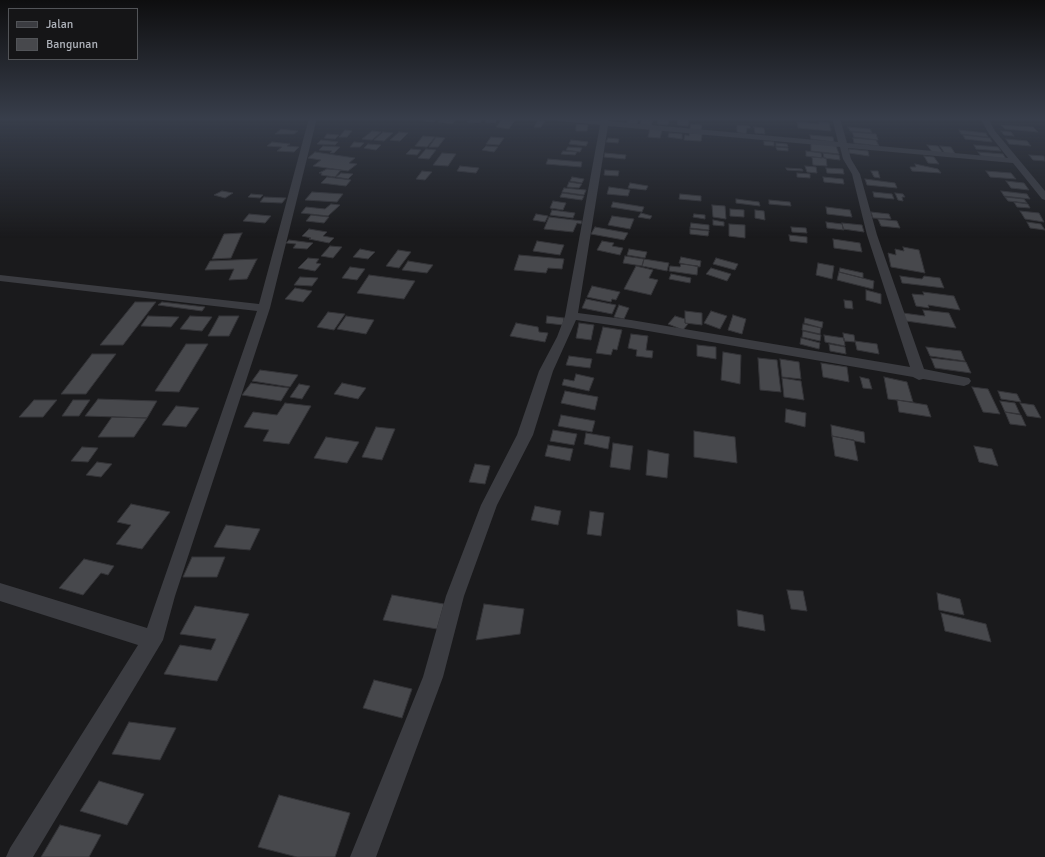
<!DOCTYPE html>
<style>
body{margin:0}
#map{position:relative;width:1045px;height:857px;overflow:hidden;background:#1a1a1c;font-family:Signika,sans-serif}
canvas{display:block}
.legend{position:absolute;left:8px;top:8px;width:130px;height:52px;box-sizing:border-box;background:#151517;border:1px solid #525458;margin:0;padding:5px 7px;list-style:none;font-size:12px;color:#aeb2ba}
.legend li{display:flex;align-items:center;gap:8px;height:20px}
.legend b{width:20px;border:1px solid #525458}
</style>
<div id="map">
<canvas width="1045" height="857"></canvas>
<ul class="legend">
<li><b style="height:5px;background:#3b3c41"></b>Jalan</li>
<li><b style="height:11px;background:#47484c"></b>Bangunan</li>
</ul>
</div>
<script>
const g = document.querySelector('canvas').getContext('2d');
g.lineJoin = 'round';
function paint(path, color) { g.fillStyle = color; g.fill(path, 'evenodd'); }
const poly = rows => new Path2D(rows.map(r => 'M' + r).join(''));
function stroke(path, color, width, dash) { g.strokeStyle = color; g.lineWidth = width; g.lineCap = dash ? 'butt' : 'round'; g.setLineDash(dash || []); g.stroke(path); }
const building = poly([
 [425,118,438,118,434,122,423,121,425,118],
 [441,118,450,118,456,119,452,124,438,122,441,118],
 [487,118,498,118,495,123,485,122,487,118],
 [503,118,509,118,507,120,515,120,509,129,496,127,503,118],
 [470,119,482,120,480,123,467,122,470,119],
 [629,119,638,120,637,124,627,123,629,119],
 [642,119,653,120,651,126,640,124,642,119],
 [658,119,669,120,668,125,657,124,658,119],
 [678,119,689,120,688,126,677,125,678,119],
 [538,120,545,121,541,127,534,127,538,120],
 [797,122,819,124,819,122,829,123,831,131,798,128,797,122],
 [576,124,588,125,587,131,576,131,576,124],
 [691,124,702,125,701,130,690,129,691,124],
 [737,125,750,126,750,128,747,128,746,134,737,132,737,125],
 [1001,125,1033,127,1038,132,1005,129,1001,125],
 [754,127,764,128,765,134,755,133,754,127],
 [848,127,870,129,872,133,850,131,848,127],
 [650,128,662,130,660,138,648,137,650,128],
 [281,129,298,131,294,134,275,134,281,129],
 [345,130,352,131,347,137,339,137,345,130],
 [959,130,986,133,988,137,961,134,959,130],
 [372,131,381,132,372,140,362,139,372,131],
 [1001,131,1011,132,1014,136,1004,135,1001,131],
 [383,132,393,133,384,141,374,140,383,132],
 [399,132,408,133,400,141,390,140,399,132],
 [852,132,876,134,878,140,854,137,852,132],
 [669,133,682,134,682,139,668,137,669,133],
 [690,133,702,134,701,141,684,140,685,135,689,136,690,133],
 [327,134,339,135,335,139,324,138,327,134],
 [810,135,833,137,834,142,811,139,810,135],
 [963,135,990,138,992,142,965,139,963,135],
 [423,136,435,137,427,147,415,146,423,136],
 [436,137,445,138,438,147,429,147,436,137],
 [491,137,504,138,499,145,486,144,491,137],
 [608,138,619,139,618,143,606,142,608,138],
 [853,138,876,140,879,146,854,143,853,138],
 [1006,139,1027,141,1031,146,1009,144,1006,139],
 [321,140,338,142,335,145,317,144,321,140],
 [571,140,588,142,586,146,569,144,571,140],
 [764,141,774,142,774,146,764,145,764,141],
 [272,142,290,144,287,146,299,147,294,152,277,151,282,147,267,146,272,142],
 [354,142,364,143,360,147,350,147,354,142],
 [776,143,787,144,788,147,776,146,776,143],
 [811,143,836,146,839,154,811,151,811,143],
 [368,144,381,145,376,150,364,148,368,144],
 [927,145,938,146,943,153,932,152,927,145],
 [974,145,998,147,1001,151,976,149,974,145],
 [323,146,340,147,334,153,330,153,332,151,319,150,323,146],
 [486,146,498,147,494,152,482,150,486,146],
 [940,146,951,147,956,155,945,154,940,146],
 [568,147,582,148,580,152,566,150,568,147],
 [776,147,788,148,788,151,777,150,776,147],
 [411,149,421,150,417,155,406,154,411,149],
 [426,149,436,150,429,159,418,158,426,149],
 [849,149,868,151,869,156,849,153,849,149],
 [563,151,577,152,575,155,561,154,563,151],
 [806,151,821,153,822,158,806,156,806,151],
 [315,152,355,158,349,163,357,164,348,171,313,166,321,160,308,158,315,152],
 [978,152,1003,154,1006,159,981,156,978,152],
 [442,153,456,154,448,166,433,165,442,153],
 [605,153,626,155,625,159,604,157,605,153],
 [823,153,839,155,840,160,824,158,823,153],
 [1029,155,1044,156,1045,161,1033,160,1029,155],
 [924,156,934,157,939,164,928,163,924,156],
 [812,157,826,158,827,166,813,165,812,157],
 [548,159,582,162,581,167,546,164,548,159],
 [915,164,938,169,941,173,912,171,910,167,916,167,915,164],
 [460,166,479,168,476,173,457,171,460,166],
 [805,166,816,167,817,173,807,172,805,166],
 [786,168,802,169,803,171,787,170,786,168],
 [826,168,843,169,844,174,827,173,826,168],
 [327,169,341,170,335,177,321,175,322,173,319,173,327,169],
 [605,170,619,171,618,176,604,175,605,170],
 [422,171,432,172,425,180,416,179,422,171],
 [871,171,878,171,880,178,874,177,871,171],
 [986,171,1011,173,1016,179,990,177,986,171],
 [341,173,353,174,348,179,336,177,341,173],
 [797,173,810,174,810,178,797,177,797,173],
 [327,177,351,180,346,186,321,183,327,177],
 [572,177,584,179,582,183,570,181,572,177],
 [823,177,843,179,844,184,824,182,823,177],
 [865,179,895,183,897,188,867,185,865,179],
 [1006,181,1024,183,1029,190,1011,188,1006,181],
 [569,182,582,184,579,188,567,187,569,182],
 [630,183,648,186,646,190,628,188,630,183],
 [609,187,630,190,628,196,607,194,609,187],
 [564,188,586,190,584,195,562,192,564,188],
 [222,191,233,193,225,198,214,195,222,191],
 [1001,191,1027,194,1030,199,1004,196,1001,191],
 [312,192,343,194,337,202,305,200,312,192],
 [873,192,892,194,894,199,874,197,873,192],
 [562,193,584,196,582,200,560,197,562,193],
 [895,193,903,194,905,197,902,197,903,201,898,200,895,193],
 [251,194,263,195,260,198,248,197,251,194],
 [680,194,701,196,701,201,679,199,680,194],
 [264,197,286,198,282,203,260,202,264,197],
 [1005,197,1024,199,1027,203,1008,201,1005,197],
 [736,199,759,202,760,206,736,203,736,199],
 [769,200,790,202,791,206,769,204,769,200],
 [553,201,566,203,563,210,550,208,553,201],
 [613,202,644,207,642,212,611,207,613,202],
 [1014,202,1028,204,1030,208,1017,207,1014,202],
 [331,204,340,205,328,216,301,213,306,207,325,209,331,204],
 [712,205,725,206,726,219,713,217,712,205],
 [826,207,850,210,852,217,827,214,826,207],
 [730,209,744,210,744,217,730,216,730,209],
 [552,210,575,213,573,218,550,215,552,210],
 [755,210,764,211,765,220,755,218,755,210],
 [1020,211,1039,213,1044,222,1025,219,1020,211],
 [871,212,889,214,891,219,873,218,871,212],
 [641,213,652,216,650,219,638,217,641,213],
 [249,214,271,216,265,223,243,221,249,214],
 [536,214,548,216,545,222,533,220,536,214],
 [694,214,705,215,705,219,693,217,694,214],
 [311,215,329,217,324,223,306,221,311,215],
 [612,216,634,219,630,229,608,225,612,216],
 [549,217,582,221,581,224,577,223,573,232,544,229,549,217],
 [878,219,897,221,900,228,881,226,878,219],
 [713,220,724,222,724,226,713,225,713,220],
 [826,222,842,224,844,230,827,228,826,222],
 [1027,222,1041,224,1045,230,1030,228,1027,222],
 [691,223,709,225,709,230,690,228,691,223],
 [842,223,862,225,864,232,843,229,842,223],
 [729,224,745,225,745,238,729,236,729,224],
 [595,227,628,233,624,240,591,234,595,227],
 [791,227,806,228,807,233,792,232,791,227],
 [309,229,327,232,323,236,334,238,329,243,309,239,311,238,302,236,309,229],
 [690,229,709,231,708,236,690,234,690,229],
 [242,233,231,258,212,259,224,234,242,233],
 [789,235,807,237,807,243,790,241,789,235],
 [833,239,860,243,862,252,834,248,833,239],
 [289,240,313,243,307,249,293,248,296,244,286,243,289,240],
 [537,241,564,245,560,255,533,251,537,241],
 [602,241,614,243,612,246,623,248,620,255,597,250,602,241],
 [330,246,342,247,333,258,321,256,330,246],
 [903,247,919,250,925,273,891,267,888,253,896,255,895,249,904,251,903,247],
 [360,249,375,252,368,259,353,257,360,249],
 [629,249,647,252,645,258,627,255,629,249],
 [398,250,411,252,399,268,386,266,398,250],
 [519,255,564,259,562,269,548,268,546,273,514,270,519,255],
 [625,256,644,259,642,266,623,263,625,256],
 [681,257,701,261,700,267,679,263,681,257],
 [308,258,319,259,316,263,321,264,315,271,298,268,308,258],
 [716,258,738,264,735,270,713,264,716,258],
 [257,259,247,279,229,280,234,269,205,270,210,261,257,259],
 [644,259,669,263,667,271,642,266,644,259],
 [408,261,433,265,427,273,402,270,408,261],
 [818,263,834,266,832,279,816,275,818,263],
 [681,264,698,266,697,275,669,271,670,266,680,267,681,264],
 [636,266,653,270,649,278,658,280,651,295,624,289,636,266],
 [350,267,365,269,357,280,342,278,350,267],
 [711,268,731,274,727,281,706,274,711,268],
 [840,268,863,273,863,278,839,272,840,268],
 [839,272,874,281,873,289,837,280,839,272],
 [671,274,691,278,690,283,669,279,671,274],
 [369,275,415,281,404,299,357,293,369,275],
 [900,276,922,279,924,276,940,278,944,288,902,283,900,276],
 [300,277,318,278,312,286,294,285,300,277],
 [592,286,620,292,616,300,612,299,611,302,587,297,592,286],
 [295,288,312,291,303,302,285,299,295,288],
 [866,290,881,294,881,304,866,300,866,290],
 [923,292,954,296,960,310,928,305,929,308,916,306,912,294,924,295,923,292],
 [586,299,616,305,612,314,582,308,586,299],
 [844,300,852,301,853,309,845,308,844,300],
 [135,302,156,302,123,345,100,345,135,302],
 [162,302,205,307,202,311,158,305,162,302],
 [619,305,629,308,624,319,614,317,619,305],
 [923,310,949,313,956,328,906,321,903,313,925,316,923,310],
 [685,311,702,313,702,325,685,323,685,311],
 [711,311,727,316,720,329,704,323,711,311],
 [328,312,345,314,334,330,317,327,328,312],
 [733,315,746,319,742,334,728,330,733,315],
 [148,316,179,317,171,327,141,326,148,316],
 [190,316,212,317,202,331,180,329,190,316],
 [219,316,239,316,229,336,208,336,219,316],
 [346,316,374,320,366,334,337,329,346,316],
 [547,316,564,318,563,325,546,323,547,316],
 [675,316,685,319,685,323,688,324,683,330,668,324,675,316],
 [805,318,823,322,822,328,804,323,805,318],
 [516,323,538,327,539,332,548,333,545,342,510,336,516,323],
 [579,323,594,325,591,340,576,338,579,323],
 [803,324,821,328,820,334,802,330,803,324],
 [603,327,622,330,617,350,613,349,611,355,596,353,603,327],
 [803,331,821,335,820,341,802,337,803,331],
 [843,333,854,335,855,342,844,341,843,333],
 [631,334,648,336,646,350,653,351,652,358,636,356,637,350,628,348,631,334],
 [824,335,844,338,845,346,825,342,824,335],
 [801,338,820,343,819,349,800,344,801,338],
 [855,341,877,344,879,354,857,350,855,341],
 [186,344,208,344,179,392,155,391,186,344],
 [829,344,845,347,846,354,830,351,829,344],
 [697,345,716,347,716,359,697,356,697,345],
 [926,347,961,351,965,361,930,356,926,347],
 [723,352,741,355,740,384,721,380,723,352],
 [92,354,116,354,86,394,61,394,92,354],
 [569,356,592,359,590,368,566,365,569,356],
 [758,358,777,360,781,392,760,390,758,358],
 [931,358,966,362,971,373,935,368,931,358],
 [780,359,799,362,801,379,782,377,780,359],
 [821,363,847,367,849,382,823,377,821,363],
 [260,370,298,375,290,387,252,381,260,370],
 [576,374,594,378,589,391,562,385,564,379,574,381,576,374],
 [860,377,869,379,872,389,863,388,860,377],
 [884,377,907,382,913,402,888,399,884,377],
 [782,378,801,381,804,400,784,397,782,378],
 [251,383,289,388,281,401,242,395,251,383],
 [342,383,366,388,358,399,334,394,342,383],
 [299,384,310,386,302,399,290,397,299,384],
 [972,387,988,389,1000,414,983,412,972,387],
 [565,391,598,397,595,410,561,403,565,391],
 [998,391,1017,394,1021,402,1001,399,998,391],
 [98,399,157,401,147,418,85,416,98,399],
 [34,400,57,400,43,417,19,417,34,400],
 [73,400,90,400,79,416,62,416,73,400],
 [897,400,927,405,931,417,899,412,897,400],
 [1000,401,1015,403,1020,414,1005,412,1000,401],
 [285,403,311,406,289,444,263,441,269,430,244,427,253,412,277,415,285,403],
 [1020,403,1034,405,1041,418,1027,416,1020,403],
 [176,406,199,408,186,427,162,425,176,406],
 [786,409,806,413,805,427,785,422,786,409],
 [1005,412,1021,415,1026,426,1010,424,1005,412],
 [561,415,595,421,592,432,558,426,561,415],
 [112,417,147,418,134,437,98,437,112,417],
 [831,425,864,432,865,443,832,436,831,425],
 [376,427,395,429,382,460,362,457,376,427],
 [553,430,577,434,574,445,550,441,553,430],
 [694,431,735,437,737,463,694,457,694,431],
 [586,433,610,437,608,449,584,444,586,433],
 [832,436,854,440,858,461,835,456,832,436],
 [326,437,359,442,347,463,314,458,326,437],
 [613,443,633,446,630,470,610,467,613,443],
 [548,445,573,449,570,461,545,456,548,445],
 [974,446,992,449,998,466,979,462,974,446],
 [82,447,98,448,88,462,71,461,82,447],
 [648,450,669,454,667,478,646,475,648,450],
 [97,462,112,464,101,477,86,475,97,462],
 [475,464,490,466,485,484,469,482,475,464],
 [131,504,170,512,142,549,116,544,131,525,117,522,131,504],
 [535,506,561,511,558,525,531,520,535,506],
 [590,511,604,513,601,536,587,534,590,511],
 [226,525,260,529,250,550,214,547,226,525],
 [192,557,225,557,217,577,183,577,192,557],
 [84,559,114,566,108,575,101,573,83,595,59,588,84,559],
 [787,590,803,591,807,611,791,609,787,590],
 [937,593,960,599,964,615,939,610,937,593],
 [392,595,444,604,437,629,383,620,392,595],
 [484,604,524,609,520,634,476,640,484,604],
 [195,606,249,614,217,681,164,674,180,645,211,650,216,639,180,634,195,606],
 [737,610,763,615,765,631,738,626,737,610],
 [941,613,986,624,991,642,945,631,941,613],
 [374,680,412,689,402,718,363,708,374,680],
 [129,722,176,728,160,760,112,754,129,722],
 [99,781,144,794,127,825,80,811,99,781],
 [279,795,350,813,335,857,297,857,258,847,279,795],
 [60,825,101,835,89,857,41,857,60,825]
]);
paint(building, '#47484c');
stroke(building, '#343438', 1);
paint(poly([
 [309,118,317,118,270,308,175,596,163,640,33,857,6,857,10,848,138,645,0,601,0,583,147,628,257,311,0,281,0,275,259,304,309,118],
 [544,118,601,121,601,118,609,118,608,121,838,142,832,118,840,118,847,143,1008,158,989,134,980,118,988,118,995,131,1045,191,1045,200,1042,199,1013,163,848,148,851,159,860,174,877,235,924,369,969,378,971,381,969,384,964,386,923,379,919,380,913,377,631,328,576,320,553,371,533,435,497,505,464,596,443,677,376,857,350,857,423,677,446,596,481,505,517,435,539,371,557,337,565,316,600,125,548,120,544,118],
 [608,126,840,147,843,159,852,174,867,235,910,367,631,320,578,313,608,126]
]), '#3b3c41');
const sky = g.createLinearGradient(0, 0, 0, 238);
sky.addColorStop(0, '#0e0e0f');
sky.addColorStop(0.5, '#383e4b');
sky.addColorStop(1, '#383e4b00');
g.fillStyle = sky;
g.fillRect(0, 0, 1045, 238);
</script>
